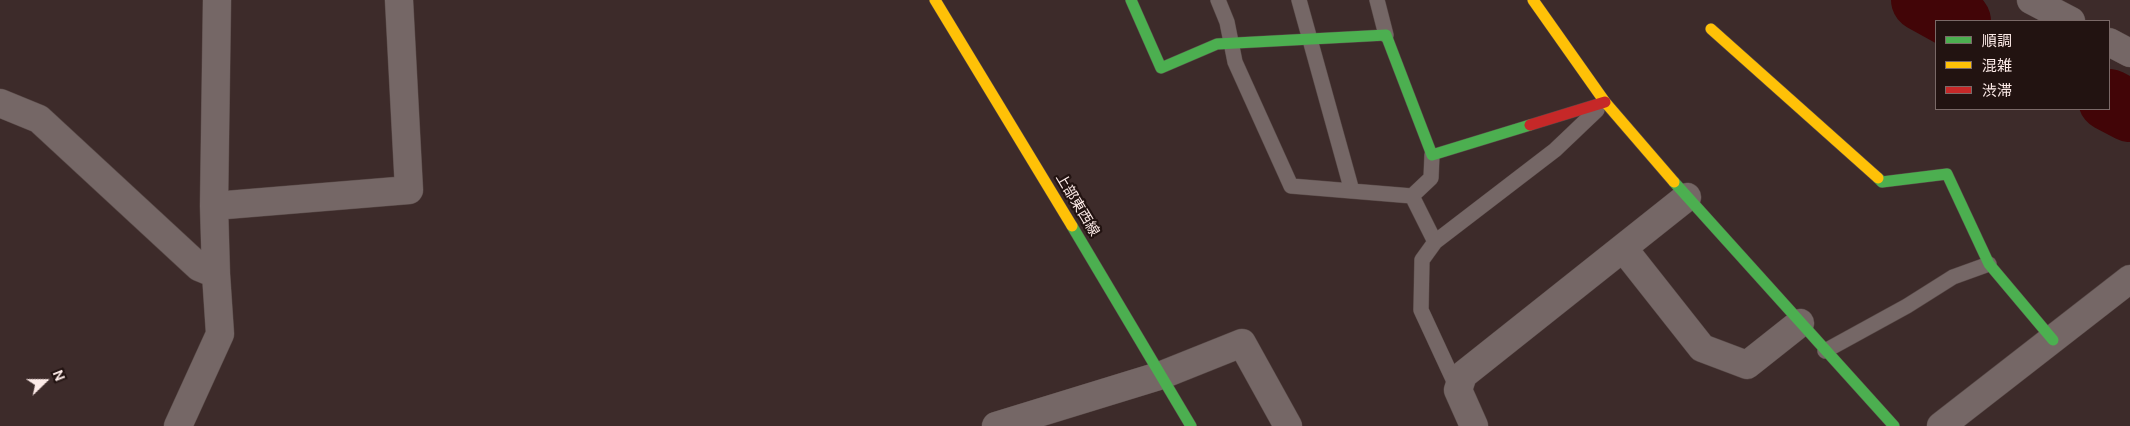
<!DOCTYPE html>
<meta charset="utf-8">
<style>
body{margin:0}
#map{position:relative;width:2130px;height:426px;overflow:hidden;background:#3d2b2a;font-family:"DM Sans","Noto Sans JP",sans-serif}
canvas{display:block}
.legend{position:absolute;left:1935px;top:20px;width:175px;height:90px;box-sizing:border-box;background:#221311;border:1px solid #7a6967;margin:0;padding:6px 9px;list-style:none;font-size:15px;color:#fdebe8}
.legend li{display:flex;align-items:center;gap:10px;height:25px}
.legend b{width:25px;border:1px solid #7a6967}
.north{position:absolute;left:20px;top:356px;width:50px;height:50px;-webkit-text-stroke:4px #221311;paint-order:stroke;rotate:68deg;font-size:14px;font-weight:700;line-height:20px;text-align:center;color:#fdebe8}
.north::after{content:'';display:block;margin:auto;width:18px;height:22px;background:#fdebe8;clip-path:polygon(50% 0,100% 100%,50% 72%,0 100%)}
</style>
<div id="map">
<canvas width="2130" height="426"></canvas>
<ul class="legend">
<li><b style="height:6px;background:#4caf50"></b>順調</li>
<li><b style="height:6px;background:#ffc107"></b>混雑</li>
<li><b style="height:6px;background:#c62828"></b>渋滞</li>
</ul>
<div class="north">N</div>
</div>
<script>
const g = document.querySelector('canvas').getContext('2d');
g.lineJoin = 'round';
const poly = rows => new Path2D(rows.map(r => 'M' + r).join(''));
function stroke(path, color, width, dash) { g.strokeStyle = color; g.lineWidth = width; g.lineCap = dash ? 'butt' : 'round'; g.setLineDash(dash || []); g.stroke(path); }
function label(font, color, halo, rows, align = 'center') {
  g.font = font + ' "DM Sans","Noto Sans JP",sans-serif'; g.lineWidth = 4.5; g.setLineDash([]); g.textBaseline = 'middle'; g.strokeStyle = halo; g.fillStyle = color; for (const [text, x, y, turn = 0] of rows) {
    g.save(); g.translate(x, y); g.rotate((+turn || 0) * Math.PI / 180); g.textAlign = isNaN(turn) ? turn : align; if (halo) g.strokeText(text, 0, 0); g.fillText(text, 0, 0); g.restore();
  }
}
stroke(poly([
 [1922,0,1960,21],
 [2109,100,2130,111]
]), '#420507', 62);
const lane = poly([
 [1218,0,1227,22,1235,62,1291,186,1412,196,1435,242,1555,150,1597,110],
 [1299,0,1352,191],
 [1377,0,1386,35],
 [1412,196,1431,178,1432,155],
 [1435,242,1422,260,1421,310,1458,390],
 [1825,351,1907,306,1953,277,1989,264]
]);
const street = poly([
 [2031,0,2071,21],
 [2109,42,2130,53],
 [0,103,39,119,199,267,216,274],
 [214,206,409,190,399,0],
 [1623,248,1702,348,1747,365,1800,323],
 [178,426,220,334,216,274,214,206,217,0],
 [996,426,1162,375,1242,343,1288,426],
 [1474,426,1458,390,1463,375,1687,197],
 [1941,426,2130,279]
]);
const fast = poly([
 [1131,0,1161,68,1217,44,1386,35,1432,155,1530,125],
 [1878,178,1882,182,1947,174,1989,264,2053,340],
 [1674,182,1894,426],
 [1072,226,1191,426]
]);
const slow = poly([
 [935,0,1072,226],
 [1533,0,1605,102,1674,182],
 [1711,29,1878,178]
]);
const jam = poly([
 [1530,125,1605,102]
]);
stroke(lane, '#574846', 16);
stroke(street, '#574846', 29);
stroke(fast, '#574846', 12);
stroke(slow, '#574846', 12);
stroke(jam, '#574846', 12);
stroke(lane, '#756766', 15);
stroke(street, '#756766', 28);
stroke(fast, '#4caf50', 11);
stroke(slow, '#ffc107', 11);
stroke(jam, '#c62828', 11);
label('14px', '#fdebe8', '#221311', [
 ["上部東西線",1077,205,59]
]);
</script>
